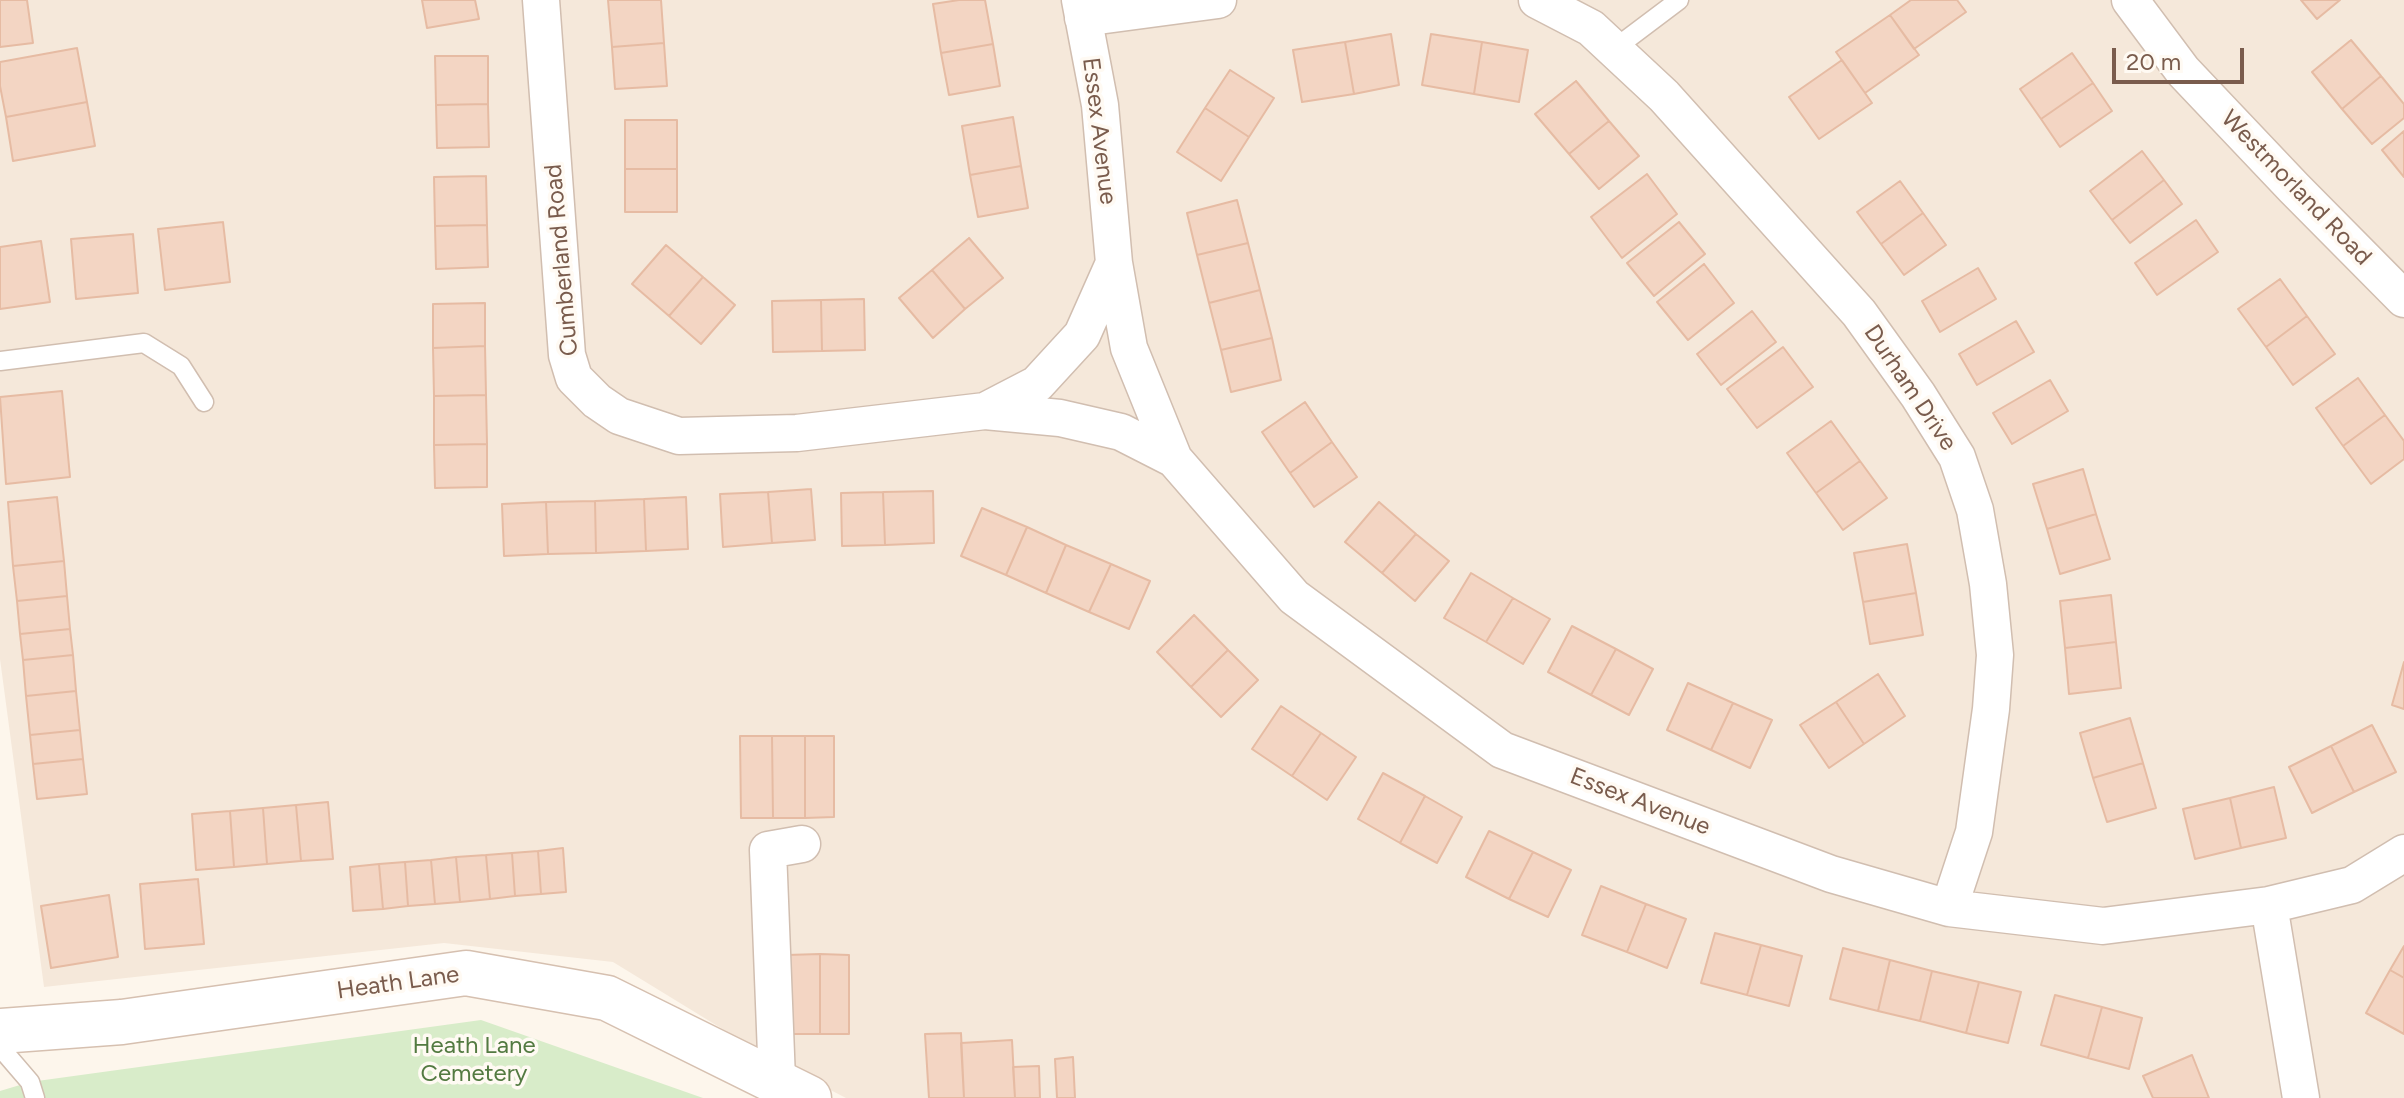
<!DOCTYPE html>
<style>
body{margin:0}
#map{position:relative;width:2404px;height:1098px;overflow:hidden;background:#fdf6ec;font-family:Figtree,sans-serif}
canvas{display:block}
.scale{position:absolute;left:2112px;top:48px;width:132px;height:36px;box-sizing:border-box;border:4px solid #7a5c4d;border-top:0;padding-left:10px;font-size:24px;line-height:28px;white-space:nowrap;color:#7a5c4d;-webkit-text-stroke:6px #fffaf3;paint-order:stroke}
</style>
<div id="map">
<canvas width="2404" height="1098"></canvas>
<div class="scale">20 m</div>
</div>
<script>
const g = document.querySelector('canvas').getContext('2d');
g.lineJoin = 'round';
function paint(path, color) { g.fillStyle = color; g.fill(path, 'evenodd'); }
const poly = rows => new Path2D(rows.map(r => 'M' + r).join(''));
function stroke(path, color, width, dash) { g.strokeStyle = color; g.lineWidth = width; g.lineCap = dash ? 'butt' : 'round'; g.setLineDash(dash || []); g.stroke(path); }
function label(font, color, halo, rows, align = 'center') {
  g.font = font + ' Figtree,sans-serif'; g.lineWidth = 7; g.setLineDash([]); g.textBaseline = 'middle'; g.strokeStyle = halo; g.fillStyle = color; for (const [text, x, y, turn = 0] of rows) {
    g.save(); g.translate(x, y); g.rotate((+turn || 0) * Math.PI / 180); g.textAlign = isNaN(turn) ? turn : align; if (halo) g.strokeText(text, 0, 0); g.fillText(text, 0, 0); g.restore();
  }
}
paint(poly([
 [0,0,2404,0,2404,1098,846,1098,778,1063,613,962,444,943,44,987,0,659]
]), '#f5e8da');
paint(poly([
 [481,1020,703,1098,0,1098,0,1091,30,1082]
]), '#d8ecc9');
const building = poly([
 [0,0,27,0,33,43,0,47,0,0],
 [422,0,475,0,479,19,427,28,422,0],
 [608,0,661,0,664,43,612,47,608,0],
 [959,0,985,0,993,44,941,53,933,4,959,0],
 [1911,0,1957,0,1966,12,1914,49,1890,15,1911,0],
 [2301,0,2340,0,2317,19,2301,0],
 [1890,15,1919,55,1865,93,1836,52,1890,15],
 [1391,34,1399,85,1354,94,1345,42,1391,34],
 [1431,34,1482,42,1474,94,1422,85,1431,34],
 [2351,40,2381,76,2342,109,2312,72,2351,40],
 [1345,42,1354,94,1302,102,1293,50,1345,42],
 [1482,42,1528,50,1519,102,1474,94,1482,42],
 [664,43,667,86,615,89,612,47,664,43],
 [993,44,1000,86,949,95,941,53,993,44],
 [77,48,87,102,6,117,0,86,0,62,77,48],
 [2072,53,2093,83,2041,119,2020,89,2072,53],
 [435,56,488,56,488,104,436,105,435,56],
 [1842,60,1872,103,1819,139,1789,97,1842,60],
 [1230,70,1274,98,1249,137,1205,108,1230,70],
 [2381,76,2404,104,2404,118,2372,144,2342,109,2381,76],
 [1576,81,1609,121,1569,154,1535,114,1576,81],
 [2093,83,2112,111,2060,147,2041,119,2093,83],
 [87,102,95,146,13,161,6,117,87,102],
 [488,104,489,147,437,148,436,105,488,104],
 [1205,108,1249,137,1221,181,1177,152,1205,108],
 [1013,117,1021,166,970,175,962,126,1013,117],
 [625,120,677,120,677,169,625,169,625,120],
 [1609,121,1639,156,1599,189,1569,154,1609,121],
 [2404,131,2404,177,2382,150,2404,131],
 [2142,151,2164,180,2112,220,2090,191,2142,151],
 [1021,166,1028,208,978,217,970,175,1021,166],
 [625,169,677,169,677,212,625,212,625,169],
 [1647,174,1677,214,1622,258,1591,217,1647,174],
 [486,176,487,225,435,226,434,177,486,176],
 [2164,180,2182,204,2130,243,2112,220,2164,180],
 [1900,181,1923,213,1881,244,1857,212,1900,181],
 [1237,200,1248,243,1197,255,1187,213,1237,200],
 [1923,213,1946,245,1904,275,1881,244,1923,213],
 [2196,220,2218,252,2157,295,2135,263,2196,220],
 [223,222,230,282,165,290,158,229,223,222],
 [1679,222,1705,254,1654,296,1627,263,1679,222],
 [487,225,488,267,436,269,435,226,487,225],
 [133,234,138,293,76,299,71,239,133,234],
 [969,238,1003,278,965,309,932,270,969,238],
 [41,241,50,302,0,309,0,247,41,241],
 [1248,243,1260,290,1209,303,1197,255,1248,243],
 [666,245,703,277,669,316,632,284,666,245],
 [1704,264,1734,303,1688,340,1657,302,1704,264],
 [1978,268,1996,299,1940,332,1922,301,1978,268],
 [932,270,965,309,933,338,899,298,932,270],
 [703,277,735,305,701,344,669,316,703,277],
 [2280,279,2307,316,2266,347,2238,309,2280,279],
 [1260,290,1272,338,1221,350,1209,303,1260,290],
 [864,299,865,350,822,351,821,300,864,299],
 [821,300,822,351,773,352,772,301,821,300],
 [485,303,485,346,433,348,433,304,485,303],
 [1752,311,1776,342,1721,385,1697,354,1752,311],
 [2307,316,2335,354,2293,385,2266,347,2307,316],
 [2016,321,2034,352,1977,385,1959,354,2016,321],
 [1272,338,1281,380,1231,392,1221,350,1272,338],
 [485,346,486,395,434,396,433,348,485,346],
 [1783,347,1813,387,1757,428,1727,389,1783,347],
 [2358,378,2385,415,2343,446,2316,408,2358,378],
 [2050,380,2068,411,2012,444,1993,413,2050,380],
 [62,391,70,477,6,484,0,397,62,391],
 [486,395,487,444,434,445,434,396,486,395],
 [1305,402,1332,442,1290,473,1262,432,1305,402],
 [2385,415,2404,441,2404,459,2371,484,2343,446,2385,415],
 [1831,421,1860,461,1816,493,1787,453,1831,421],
 [1332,442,1357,477,1314,507,1290,473,1332,442],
 [487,444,487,487,435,488,434,445,487,444],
 [1860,461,1887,498,1843,530,1816,493,1860,461],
 [2083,469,2096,514,2047,529,2033,484,2083,469],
 [811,489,815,540,772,543,768,492,811,489],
 [933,491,934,543,885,545,883,492,933,491],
 [768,492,772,543,723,547,720,494,768,492],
 [883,492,885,545,842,546,841,493,883,492],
 [57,497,64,561,13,566,8,502,57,497],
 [686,497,688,549,646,551,644,499,686,497],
 [644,499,646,551,596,553,595,501,644,499],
 [595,501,596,553,548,554,546,502,595,501],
 [546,502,548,554,504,556,502,504,546,502],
 [1379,502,1416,534,1382,573,1345,542,1379,502],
 [982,508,1027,527,1006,575,961,556,982,508],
 [2096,514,2110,559,2060,574,2047,529,2096,514],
 [1027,527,1066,545,1046,593,1006,575,1027,527],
 [1416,534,1449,561,1415,601,1382,573,1416,534],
 [1907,544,1916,593,1863,602,1854,553,1907,544],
 [1066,545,1111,564,1089,612,1046,593,1066,545],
 [64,561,67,596,17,601,13,566,64,561],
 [1111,564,1150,581,1129,629,1089,612,1111,564],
 [1471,573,1513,598,1486,642,1444,618,1471,573],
 [1916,593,1923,635,1870,644,1863,602,1916,593],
 [2111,595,2116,642,2065,648,2060,601,2111,595],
 [67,596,70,629,20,634,17,601,67,596],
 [1513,598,1550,619,1523,664,1486,642,1513,598],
 [1194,615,1228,650,1191,687,1157,652,1194,615],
 [1572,626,1616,649,1591,695,1548,672,1572,626],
 [70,629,73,655,23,660,20,634,70,629],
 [2116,642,2121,688,2069,694,2065,648,2116,642],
 [1616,649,1653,669,1629,715,1591,695,1616,649],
 [1228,650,1258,680,1221,717,1191,687,1228,650],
 [73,655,76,691,26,696,23,660,73,655],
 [2404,662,2404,709,2392,705,2404,662],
 [1878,674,1905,716,1864,744,1836,702,1878,674],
 [1688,683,1733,703,1711,750,1667,730,1688,683],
 [76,691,80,730,30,735,26,696,76,691],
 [1836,702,1864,744,1829,768,1800,725,1836,702],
 [1733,703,1772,720,1750,768,1711,750,1733,703],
 [1281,706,1321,733,1292,776,1252,749,1281,706],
 [2130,718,2143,763,2093,778,2080,733,2130,718],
 [2372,725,2396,772,2354,792,2331,746,2372,725],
 [80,730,83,759,33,764,30,735,80,730],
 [1321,733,1356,757,1327,800,1292,776,1321,733],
 [740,736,772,736,773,818,741,818,740,736],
 [772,736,805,736,805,818,773,818,772,736],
 [805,736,834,736,834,817,805,818,805,736],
 [2331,746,2354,792,2312,813,2289,767,2331,746],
 [83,759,87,794,37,799,33,764,83,759],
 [2143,763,2156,808,2107,822,2093,778,2143,763],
 [1383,773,1425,796,1400,843,1358,819,1383,773],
 [2274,787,2286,838,2241,848,2230,798,2274,787],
 [1425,796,1462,817,1437,863,1400,843,1425,796],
 [2230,798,2241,848,2195,859,2183,809,2230,798],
 [328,802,333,859,301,861,296,805,328,802],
 [296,805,301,861,267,864,263,808,296,805],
 [263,808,267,864,234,867,230,811,263,808],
 [230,811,234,867,196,870,192,814,230,811],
 [1489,831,1533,852,1509,899,1466,877,1489,831],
 [563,848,566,892,541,894,538,851,563,848],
 [538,851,541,894,515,896,512,853,538,851],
 [1533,852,1571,870,1548,917,1509,899,1533,852],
 [512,853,515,896,490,899,486,855,512,853],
 [486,855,490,899,460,902,456,857,486,855],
 [456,857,460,902,435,904,431,860,456,857],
 [431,860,435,904,408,906,405,862,431,860],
 [405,862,408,906,383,909,379,864,405,862],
 [379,864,383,909,353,911,350,867,379,864],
 [198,879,204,944,145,949,140,884,198,879],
 [1601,886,1646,904,1627,952,1582,935,1601,886],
 [109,895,118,957,51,968,41,906,109,895],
 [1646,904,1686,919,1667,968,1627,952,1646,904],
 [1715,933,1761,945,1747,995,1701,983,1715,933],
 [1761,945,1802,956,1789,1006,1747,995,1761,945],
 [2404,946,2404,978,2390,970,2404,946],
 [1843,948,1890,960,1878,1011,1830,999,1843,948],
 [820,954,849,955,849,1034,820,1034,820,954],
 [820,954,820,1034,787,1034,787,955,820,954],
 [1890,960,1932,971,1920,1021,1878,1011,1890,960],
 [2390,970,2404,978,2404,1034,2366,1013,2390,970],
 [1932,971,1979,982,1966,1033,1920,1021,1932,971],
 [1979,982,2021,992,2008,1043,1966,1033,1979,982],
 [2055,995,2102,1007,2088,1058,2041,1045,2055,995],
 [2102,1007,2142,1018,2129,1069,2088,1058,2102,1007],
 [961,1033,964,1098,929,1098,925,1034,961,1033],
 [1012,1040,1015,1098,964,1098,961,1043,1012,1040],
 [2192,1055,2209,1098,2153,1098,2143,1076,2192,1055],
 [1073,1057,1075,1098,1057,1098,1055,1059,1073,1057],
 [1039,1066,1040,1098,1015,1098,1013,1067,1039,1066]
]);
paint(building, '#f3d5c3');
stroke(building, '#e6bba3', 2);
const lane = poly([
 [1614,49,1679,0],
 [0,361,144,343,181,366,204,402],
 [0,1047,30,1082,35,1098]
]);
const street = poly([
 [541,0,567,355,574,378,597,401,619,416,679,436,797,433,985,411,1060,418,1121,432,1174,459],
 [1080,0,1100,105,1114,263,1129,348,1174,459,1294,597,1502,750,1831,874,1949,908,2103,926,2269,905,2352,885,2404,853],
 [1537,0,1591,28,1664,96,1859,313,1918,395,1957,457,1975,510,1988,584,1995,655,1991,709,1974,832,1949,908],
 [2130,0,2183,71,2294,188,2404,299],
 [1083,18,1218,0],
 [985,411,1037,384,1082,335,1114,263],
 [2269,905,2301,1098],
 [777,1080,768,850,802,844]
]);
const secondary = poly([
 [0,1031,122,1022,466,973,607,998,809,1098]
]);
stroke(lane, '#d1beb0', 21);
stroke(street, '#d1beb0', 39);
stroke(secondary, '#d6c0b0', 47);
stroke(lane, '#fff', 18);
stroke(street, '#fff', 36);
stroke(secondary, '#fff', 44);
label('24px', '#7a5c4d', '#fffaf3', [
 ["Essex Avenue",1099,131,83],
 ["Westmorland Road",2296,188,46],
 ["Cumberland Road",562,260,-95],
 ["Durham Drive",1910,388,56],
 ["Essex Avenue",1640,802,21],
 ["Heath Lane",398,983,-8]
]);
label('24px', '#537a41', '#fffaf3', [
 ["Heath Lane",474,1046],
 ["Cemetery",474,1074]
]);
</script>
